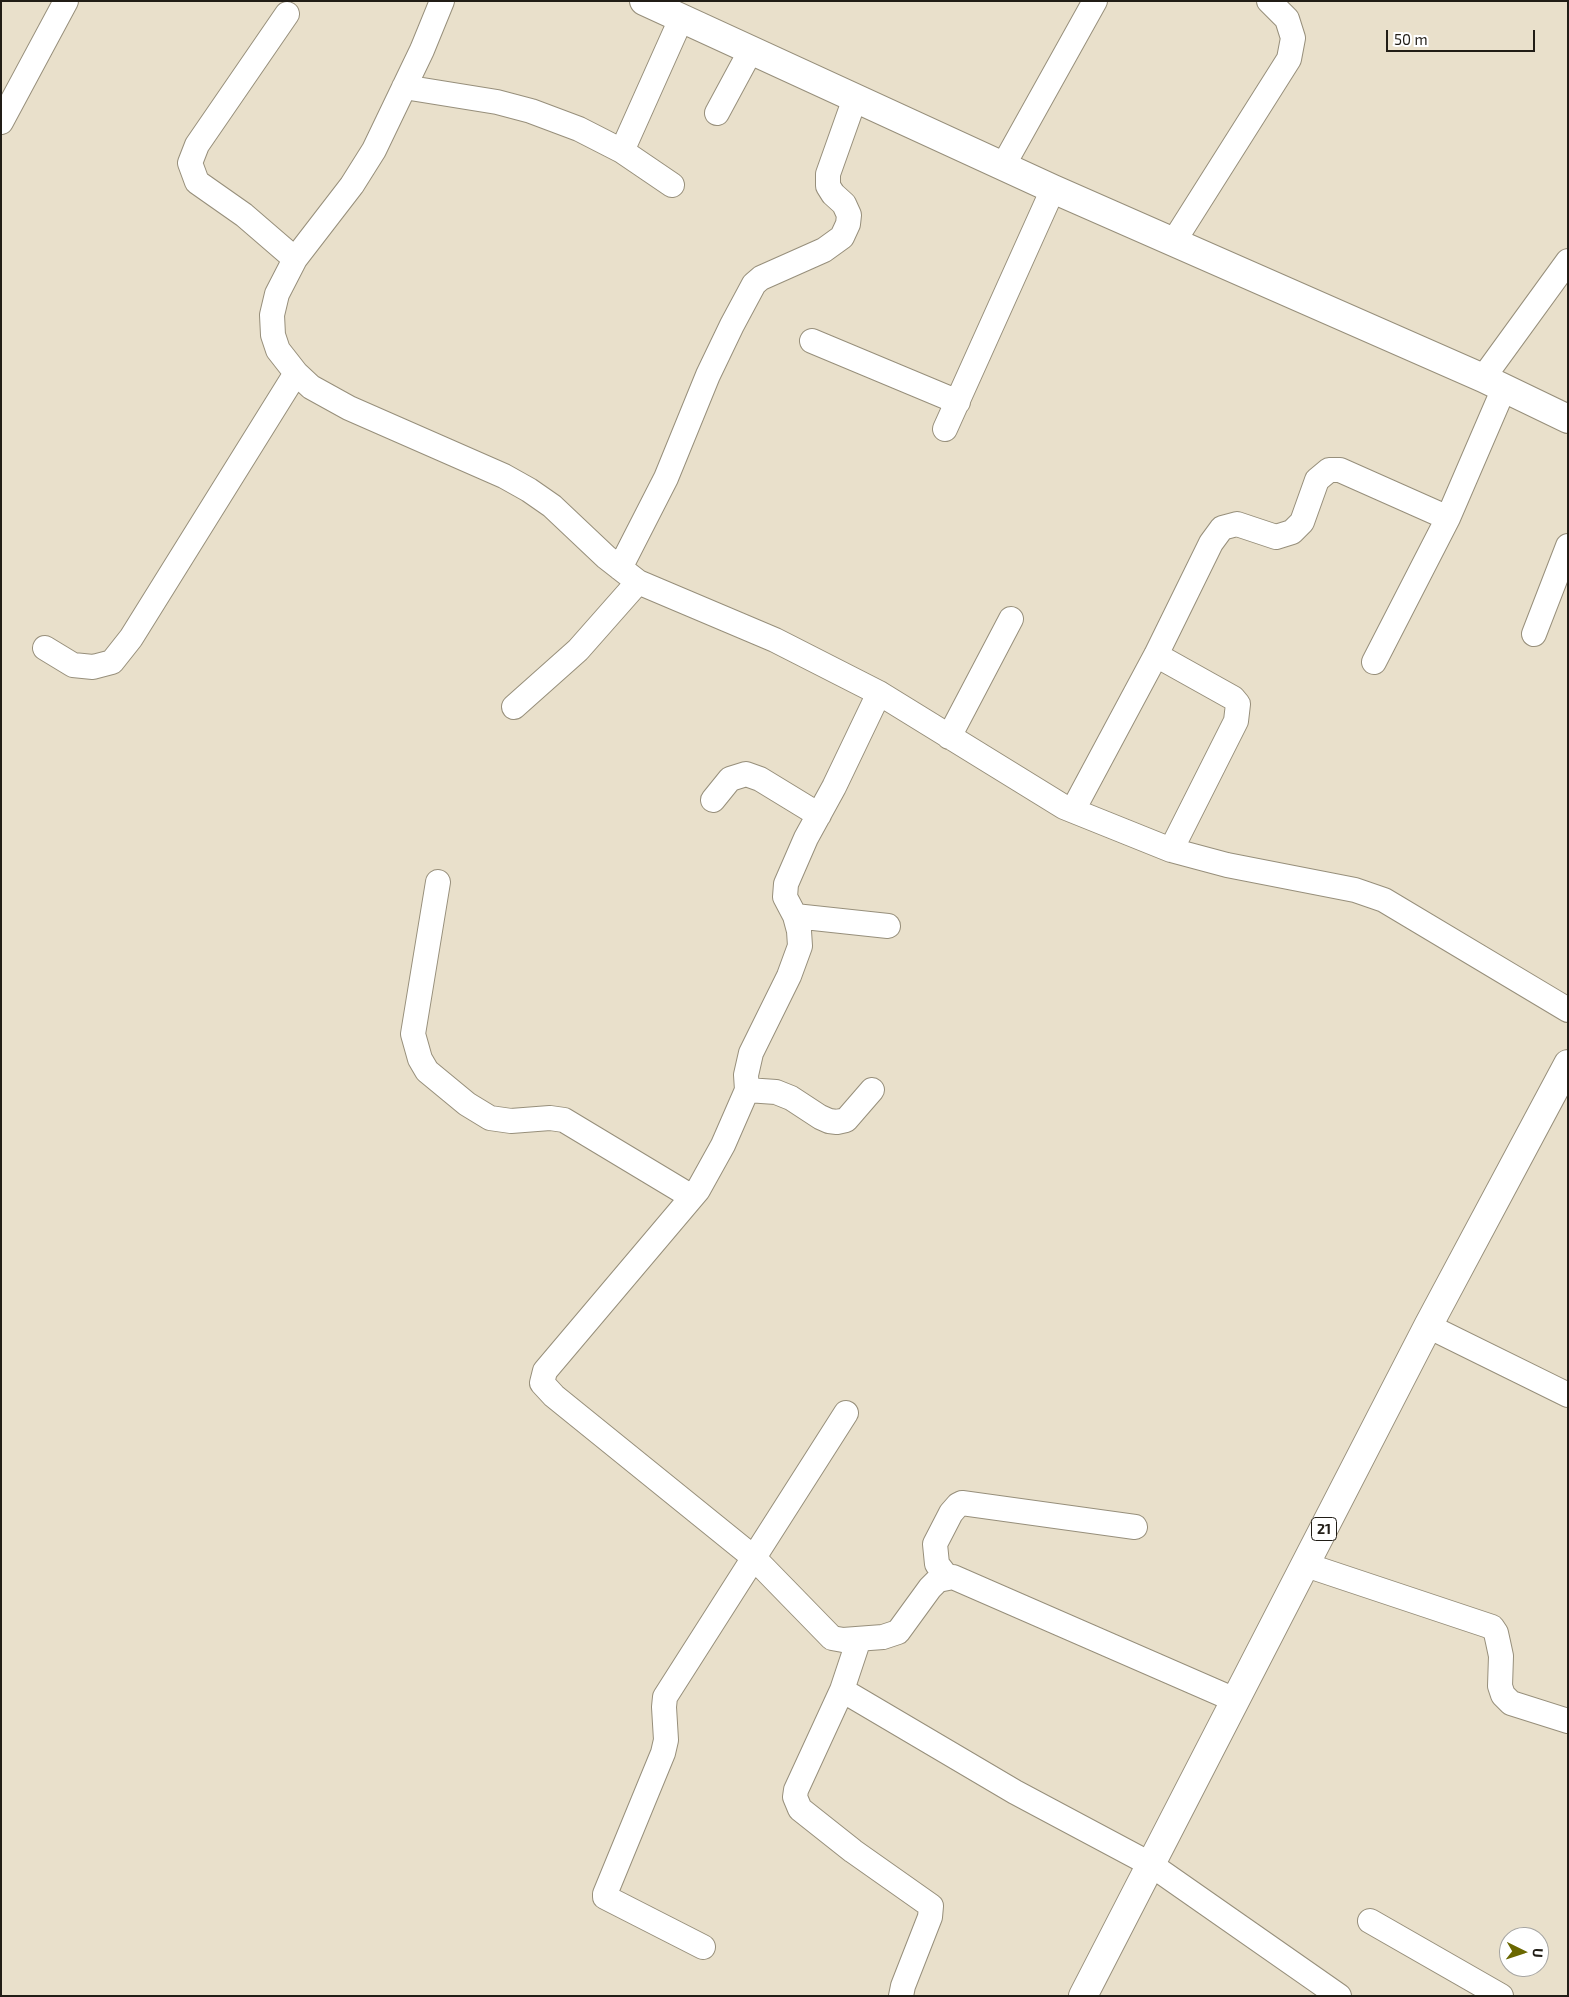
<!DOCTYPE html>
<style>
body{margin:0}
#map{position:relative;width:1569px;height:1997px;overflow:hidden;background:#e9e0cb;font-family:"Exo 2",sans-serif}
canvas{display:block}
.frame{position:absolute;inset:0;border:2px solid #211d16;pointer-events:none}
.north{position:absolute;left:1499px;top:1927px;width:50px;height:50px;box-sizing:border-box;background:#fff;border:1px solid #a6a5a2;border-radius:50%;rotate:94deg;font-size:14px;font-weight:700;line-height:20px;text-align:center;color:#211d16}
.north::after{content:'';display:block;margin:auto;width:18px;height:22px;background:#6a6700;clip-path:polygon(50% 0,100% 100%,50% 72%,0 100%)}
.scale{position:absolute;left:1386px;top:30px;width:149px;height:22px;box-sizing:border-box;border:2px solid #211d16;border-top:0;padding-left:6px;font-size:15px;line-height:18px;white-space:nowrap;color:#211d16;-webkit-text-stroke:4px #fff;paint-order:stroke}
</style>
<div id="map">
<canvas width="1569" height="1997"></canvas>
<div class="frame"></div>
<div class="north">U</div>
<div class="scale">50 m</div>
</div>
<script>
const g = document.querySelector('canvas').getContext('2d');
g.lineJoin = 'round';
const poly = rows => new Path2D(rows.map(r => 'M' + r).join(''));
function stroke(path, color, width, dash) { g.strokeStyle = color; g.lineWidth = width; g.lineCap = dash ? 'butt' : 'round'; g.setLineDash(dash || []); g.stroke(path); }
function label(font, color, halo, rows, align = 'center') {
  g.font = font + ' "Exo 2",sans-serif'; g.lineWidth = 5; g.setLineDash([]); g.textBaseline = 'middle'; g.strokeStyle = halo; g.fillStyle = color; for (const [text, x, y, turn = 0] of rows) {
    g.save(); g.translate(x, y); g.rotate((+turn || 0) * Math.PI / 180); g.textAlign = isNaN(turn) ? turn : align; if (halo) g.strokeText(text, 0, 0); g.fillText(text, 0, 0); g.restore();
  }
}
const street = poly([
 [442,1,422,50,374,150,352,185,295,259,277,294,272,315,273,335,278,350,296,373,311,387,349,408,504,476,529,490,552,506,606,557,638,582,775,640,879,693,1064,807,1171,850,1227,865,1355,890,1384,900,1568,1010],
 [287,14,197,145,190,163,197,182,244,215,295,259],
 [404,87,497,102,531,111,579,129,622,151,672,185],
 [717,113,751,50],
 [1,122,66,1],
 [622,151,681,19],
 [1003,166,1095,1],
 [1174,241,1289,59,1293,38,1287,19,1269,1],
 [812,341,958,402],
 [1483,378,1568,261],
 [945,429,1053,189],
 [620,568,666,478,708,375,732,325,754,284,761,278,824,250,842,237,848,224,849,215,844,204,833,194,828,186,828,174,855,98],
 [1534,634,1568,546],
 [45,648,73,665,93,667,112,662,131,638,296,373],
 [1156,655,1233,698,1238,704,1236,721,1171,850],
 [1374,662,1448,518,1504,388],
 [879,693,834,787,806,838,786,884,785,897,795,916,799,931,800,946,789,976,751,1053,746,1075,747,1090,723,1145,698,1190,545,1371,542,1383,554,1396,753,1557,832,1638,843,1640,883,1637,898,1632,930,1588,938,1580,953,1577,1235,1700],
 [514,707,578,650,638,582],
 [949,737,1011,619],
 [713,800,730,779,746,774,760,779,819,815],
 [1073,810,1156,655,1211,543,1222,528,1237,524,1276,537,1292,532,1302,522,1317,480,1329,470,1340,470,1448,518],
 [438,882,413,1034,420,1059,427,1071,467,1104,490,1118,511,1121,550,1118,564,1120,692,1197],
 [795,916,888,926],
 [747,1090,776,1092,791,1098,820,1117,829,1121,837,1122,846,1120,872,1090],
 [1428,1326,1568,1395],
 [1306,1565,1492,1627,1496,1633,1498,1642,1501,1656,1500,1686,1503,1695,1511,1703,1568,1721],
 [947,1577,937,1564,935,1544,951,1513,958,1505,962,1503,1135,1527],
 [859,1639,842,1690,796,1790,795,1797,800,1809,853,1851,931,1906,930,1917,903,1986,901,1996],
 [842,1690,1015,1792,1150,1864,1339,1996],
 [1370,1921,1501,1996],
 [703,1947,605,1897,605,1894,663,1753,666,1740,664,1707,665,1697,846,1413]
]);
const secondary = poly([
 [644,1,1053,189,1483,378,1568,419]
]);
const highway = poly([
 [1083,1996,1428,1326,1568,1064]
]);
stroke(street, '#978f7b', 26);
stroke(secondary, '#978f7b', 30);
stroke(highway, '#978f7b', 30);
stroke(street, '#fff', 24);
stroke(secondary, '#fff', 28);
stroke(highway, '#fff', 28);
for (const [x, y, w] of [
 [1324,1529,25]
]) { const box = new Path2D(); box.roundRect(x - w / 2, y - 11.5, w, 23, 4); g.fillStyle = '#fff'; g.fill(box); stroke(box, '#211d16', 1); }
label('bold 14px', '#211d16', null, [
 ["21",1324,1529]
]);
</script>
